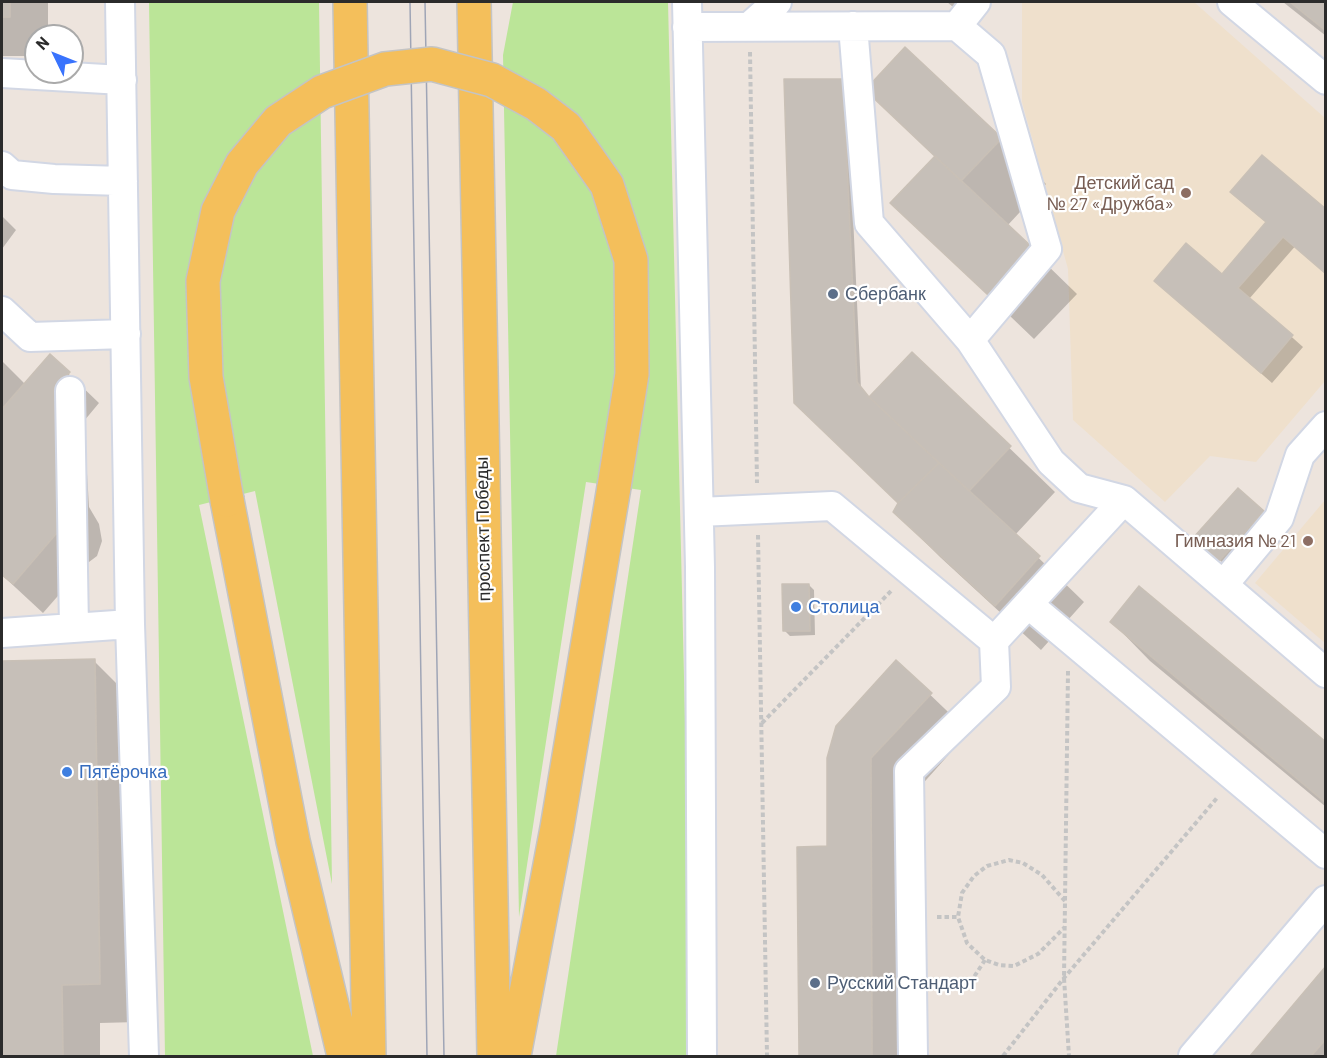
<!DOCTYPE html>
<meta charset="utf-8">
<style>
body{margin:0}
#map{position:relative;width:1327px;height:1058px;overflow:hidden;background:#ede4dd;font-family:Barlow,sans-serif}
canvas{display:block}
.frame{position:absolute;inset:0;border:3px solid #2b2b2b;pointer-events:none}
.north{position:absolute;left:24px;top:24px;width:60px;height:60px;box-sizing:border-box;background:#fff;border:2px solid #aaa;border-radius:50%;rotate:313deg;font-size:16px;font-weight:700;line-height:24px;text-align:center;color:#2b2b2b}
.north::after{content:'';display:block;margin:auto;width:21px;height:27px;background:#3973fd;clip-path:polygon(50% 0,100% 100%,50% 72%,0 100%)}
</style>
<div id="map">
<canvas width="1327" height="1058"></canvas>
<div class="frame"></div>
<div class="north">N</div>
</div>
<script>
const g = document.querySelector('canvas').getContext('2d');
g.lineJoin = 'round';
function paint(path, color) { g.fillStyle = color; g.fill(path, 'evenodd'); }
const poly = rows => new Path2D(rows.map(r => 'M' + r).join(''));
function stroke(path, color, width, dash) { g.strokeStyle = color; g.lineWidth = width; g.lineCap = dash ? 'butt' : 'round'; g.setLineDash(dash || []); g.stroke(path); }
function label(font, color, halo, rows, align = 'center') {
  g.font = font + ' Barlow,sans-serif'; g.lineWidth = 4.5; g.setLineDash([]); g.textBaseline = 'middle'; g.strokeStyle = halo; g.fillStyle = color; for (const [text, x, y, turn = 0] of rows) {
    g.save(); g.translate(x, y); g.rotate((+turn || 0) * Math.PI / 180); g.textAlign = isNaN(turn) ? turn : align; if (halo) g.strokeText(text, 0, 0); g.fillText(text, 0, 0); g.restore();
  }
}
paint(poly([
 [1022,2,1194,2,1325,118,1325,381,1256,462,1210,456,1165,502,1073,420,1068,269,1022,102],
 [1325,500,1325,643,1255,583]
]), '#efe0cc');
paint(poly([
 [149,2,319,2,332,884,255,491,199,505,313,1056,165,1056],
 [513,2,668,2,693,1056,556,1056,641,490,586,482,519,917,503,55]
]), '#bbe598');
paint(poly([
 [2,2,48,2,48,36,36,36,36,56,3,56,2,55],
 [947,2,989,2,971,22],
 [1283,2,1326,2,1326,36],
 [842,80,847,85,861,389,869,398,912,354,1055,492,1015,535,1084,602,1041,650,940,557,895,512,900,503,795,403],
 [867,90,1001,139,1046,184,1007,226,1077,294,1034,339,892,203,936,157],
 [1243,203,1326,211,1249,299,1303,347,1272,383,1167,291,1222,276,1267,223],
 [2,216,16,230,2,249],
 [50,356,99,403,84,421,89,507,99,524,102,541,97,556,85,565,43,613,2,575,2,361,25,384],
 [1263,512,1273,523,1231,570,1206,548],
 [809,585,814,590,815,635,790,636,785,631],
 [1112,622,1326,744,1326,807,1150,661],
 [94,661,133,700,138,1022,100,1023,100,1056,2,1056,2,662],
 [896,662,969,732,910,798,911,1056,800,1056,799,848,829,848],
 [1326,969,1326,1056,1251,1056]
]), '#0003');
const building = poly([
 [2,2,10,2,10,17,2,17,2,2],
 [1290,2,1326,2,1326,31,1290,2],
 [905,47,1002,138,961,181,865,90,905,47],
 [784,79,843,79,857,382,869,397,939,463,898,503,794,403,784,79],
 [1262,155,1326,209,1326,274,1283,237,1238,288,1293,335,1261,373,1154,281,1186,243,1222,274,1266,222,1230,192,1262,155],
 [935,156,1033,248,988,295,890,203,935,156],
 [912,352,1011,446,969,491,869,397,912,352],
 [50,354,70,372,54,390,60,476,67,526,55,535,13,584,2,575,2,409,50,354],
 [939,463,1040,556,995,606,893,512,898,503,939,463],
 [1238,488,1264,511,1219,561,1193,538,1238,488],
 [782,584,809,584,810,631,783,631,782,584],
 [1139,586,1326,742,1326,803,1110,622,1139,586],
 [95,659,100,984,62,985,63,1056,2,1056,2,661,95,659],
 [896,660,932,693,871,758,872,1056,799,1056,797,847,827,846,827,758,836,726,896,660],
 [1326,966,1326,1039,1311,1056,1250,1056,1326,966]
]);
paint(building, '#c6bfb8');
stroke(building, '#c9c0b6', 1.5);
const minor = poly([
 [120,2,130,624,144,1056],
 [687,2,700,567,702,1056],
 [1232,2,1326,80],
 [750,26,777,2],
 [853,26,869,223,970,340],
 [957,26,976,2],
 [687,27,957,26,991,55,1047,249,970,340,1051,462,1079,488,1124,500,1326,673],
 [2,73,122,80],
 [2,166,12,175,54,179,123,181],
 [2,311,30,337,126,334],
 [70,391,74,628],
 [699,512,832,506,994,641],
 [1223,585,1279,518,1300,455,1326,426],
 [1028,604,1326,854],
 [2,633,130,624],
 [913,1056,909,771,996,687,994,641,1124,500],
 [1193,1056,1326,900]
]);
const major = poly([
 [350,2,369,1056],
 [474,2,494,1056],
 [227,500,293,841,344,1056],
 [514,1056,557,828,614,487]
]);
stroke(minor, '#d2d7e4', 32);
stroke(major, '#c4c4c4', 36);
stroke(poly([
 [750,52,757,483],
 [758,535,767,1056],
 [1068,671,1064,978,1069,1056],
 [762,723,891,591],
 [1065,901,1042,875,1023,863,1009,860,987,866,974,876,962,893,958,917,967,943,985,960,999,965,1014,966,1038,954,1065,927],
 [937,917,958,917],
 [939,982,972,980,985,960],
 [1003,1056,1064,978,1217,798]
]), '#c4c4c4', 4, [4.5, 3]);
stroke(minor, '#fff', 28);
stroke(major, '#f4bf5b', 33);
stroke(poly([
 [410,2,427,1056],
 [425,2,444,1056]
]), '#9fa5b6', 1.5);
const majorBridge = poly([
 [227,500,206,377,203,281,218,211,242,164,278,121,322,92,385,69,432,64,492,80,536,104,566,127,607,185,631,260,632,374,614,487]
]);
stroke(majorBridge, '#c4c4c4', 36, []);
stroke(majorBridge, '#f4bf5b', 33);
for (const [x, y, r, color] of [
 [1186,193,6,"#8d6e63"],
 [833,294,6,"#5c6f8a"],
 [1308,541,6,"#8d6e63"],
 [796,607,6,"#3f7fe0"],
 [67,772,6,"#3f7fe0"],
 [815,983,6,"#5c6f8a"]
]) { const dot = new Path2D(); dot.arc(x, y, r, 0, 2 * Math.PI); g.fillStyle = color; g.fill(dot); stroke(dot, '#fff', 2); }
label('18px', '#785e54', '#fff', [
 ["Детский сад",1174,183],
 ["№ 27 «Дружба»",1174,204],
 ["Гимназия № 21",1296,541]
], 'right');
label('18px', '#4e5e75', '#fff', [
 ["Сбербанк",845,294],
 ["Русский Стандарт",827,983]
], 'left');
label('18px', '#2b2b2b', '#fff', [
 ["проспект Победы",483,529,-91]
]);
label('18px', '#366cbe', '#fff', [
 ["Столица",808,607],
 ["Пятёрочка",79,772]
], 'left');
</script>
